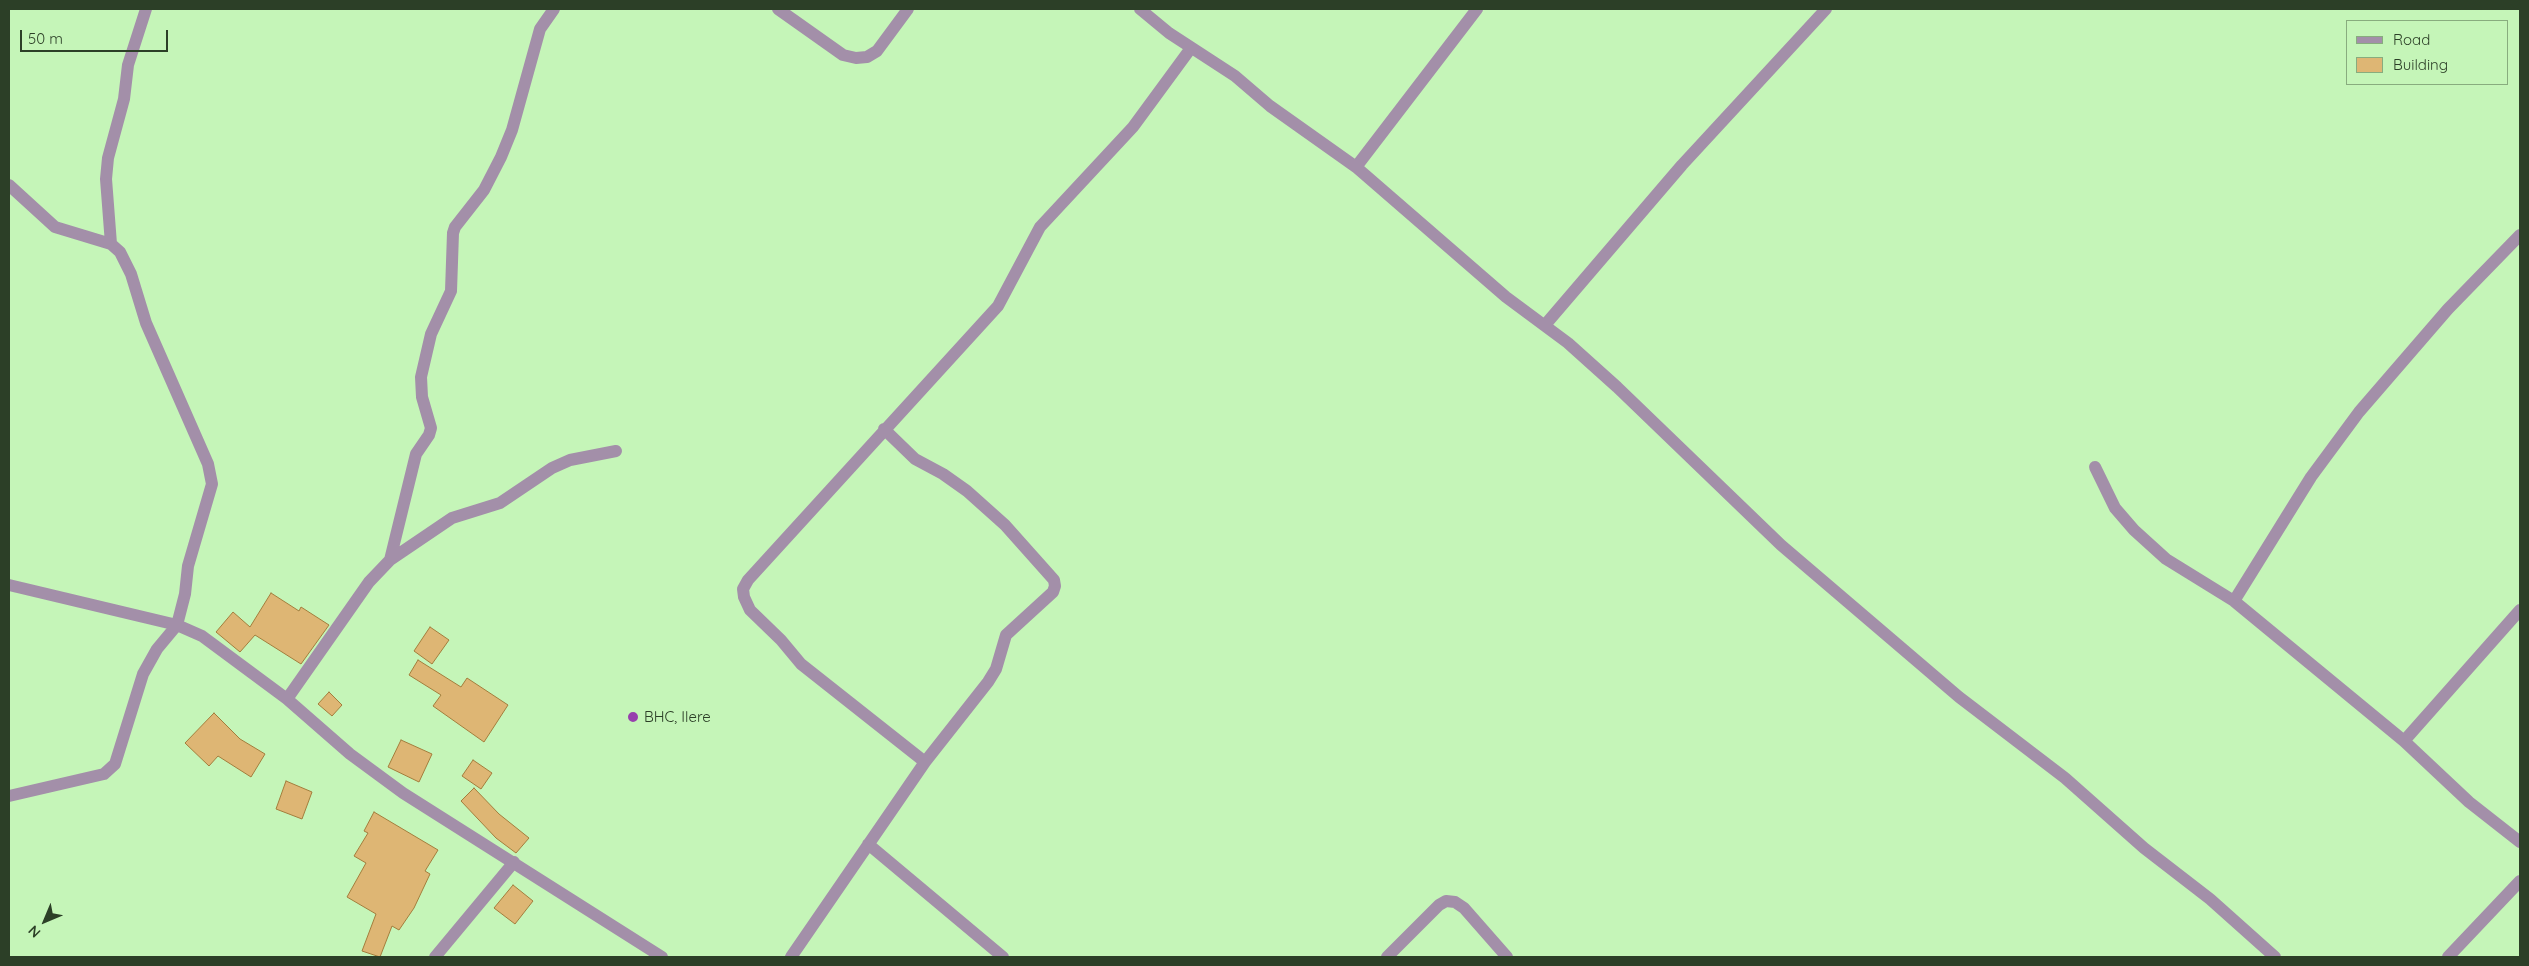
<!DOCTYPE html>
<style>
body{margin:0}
#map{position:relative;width:2529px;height:966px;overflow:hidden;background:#c5f5b8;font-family:Quicksand,sans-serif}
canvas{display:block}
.frame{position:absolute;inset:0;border:10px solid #2c3f27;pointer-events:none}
.legend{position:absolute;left:2346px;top:20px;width:162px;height:65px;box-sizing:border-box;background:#c5f5b8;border:1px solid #88ac7e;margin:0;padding:6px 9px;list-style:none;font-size:15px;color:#2c3f27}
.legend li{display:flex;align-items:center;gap:10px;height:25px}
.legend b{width:25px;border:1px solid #88ac7e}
.north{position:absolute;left:20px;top:896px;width:50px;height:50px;-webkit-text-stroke:4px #c5f5b8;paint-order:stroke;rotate:225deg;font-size:14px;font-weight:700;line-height:20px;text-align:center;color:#2c3f27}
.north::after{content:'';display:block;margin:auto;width:18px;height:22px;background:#2c3f27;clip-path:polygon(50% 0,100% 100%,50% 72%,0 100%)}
.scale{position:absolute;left:20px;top:30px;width:148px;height:22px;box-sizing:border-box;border:2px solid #2c3f27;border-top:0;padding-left:6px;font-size:15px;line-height:18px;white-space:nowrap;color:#2c3f27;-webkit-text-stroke:4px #c5f5b8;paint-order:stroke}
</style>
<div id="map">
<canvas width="2529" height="966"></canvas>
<div class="frame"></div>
<ul class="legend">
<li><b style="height:6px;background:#a38fa9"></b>Road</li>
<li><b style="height:14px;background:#deb674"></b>Building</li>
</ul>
<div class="north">N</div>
<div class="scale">50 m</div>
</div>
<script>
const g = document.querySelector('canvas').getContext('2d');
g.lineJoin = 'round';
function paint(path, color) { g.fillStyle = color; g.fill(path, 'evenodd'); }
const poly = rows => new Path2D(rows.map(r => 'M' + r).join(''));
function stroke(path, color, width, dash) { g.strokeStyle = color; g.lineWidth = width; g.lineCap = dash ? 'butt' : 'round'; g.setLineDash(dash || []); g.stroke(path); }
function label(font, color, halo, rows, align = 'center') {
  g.font = font + ' Quicksand,sans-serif'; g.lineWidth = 4.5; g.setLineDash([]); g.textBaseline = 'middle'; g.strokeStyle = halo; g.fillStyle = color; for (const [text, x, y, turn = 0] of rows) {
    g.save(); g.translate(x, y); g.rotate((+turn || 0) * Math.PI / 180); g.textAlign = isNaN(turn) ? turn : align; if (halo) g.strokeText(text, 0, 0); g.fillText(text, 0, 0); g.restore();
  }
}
const building = poly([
 [271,593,299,611,301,607,329,625,301,664,255,635,240,652,216,632,233,612,250,627,271,593],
 [430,627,449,640,432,664,414,651,430,627],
 [418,660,461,687,467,678,508,705,484,742,433,706,441,695,409,675,418,660],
 [329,692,342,705,332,716,318,704,329,692],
 [214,713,240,739,265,754,251,777,218,756,209,766,185,743,214,713],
 [401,740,432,754,419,782,388,767,401,740],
 [473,760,492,773,481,789,462,776,473,760],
 [286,781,312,792,302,819,276,809,286,781],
 [474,788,499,814,529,838,516,853,496,838,461,801,474,788],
 [374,812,438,850,425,871,430,874,414,908,399,930,392,926,380,957,362,951,376,914,347,897,366,863,354,856,368,833,364,831,374,812],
 [513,885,533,901,515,924,494,908,513,885]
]);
paint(building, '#deb674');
stroke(building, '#a37d3c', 1);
stroke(poly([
 [778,9,843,55,856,58,867,57,877,51,908,9],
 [1140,9,1169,33,1235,76,1270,106,1356,167,1506,297,1568,343,1617,387,1781,545,1959,697,2065,778,2144,848,2210,899,2275,957],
 [1356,167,1477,9],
 [9,185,55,227,111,244,120,252,131,274,146,323,208,464,212,484,188,566,185,594,177,625,157,649,143,674,115,764,104,774,9,796],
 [111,244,106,179,108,158,124,99,128,65,146,9],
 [1545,325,1682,165,1826,9],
 [884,429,915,459,943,474,967,491,1005,525,1054,580,1055,586,1053,592,1006,635,996,669,988,682,925,762],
 [2095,467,2115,508,2134,530,2166,559,2234,601,2404,741,2469,802,2520,842],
 [390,560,416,454,429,435,431,428,422,397,421,377,431,334,451,291,453,233,455,227,484,190,501,157,512,130,540,29,554,9],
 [9,585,177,625,202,636,287,699,350,754,403,793,662,957],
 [2234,601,2311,477,2359,412,2448,309,2520,235],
 [287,699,369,582,390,560,452,518,500,503,552,468,570,460,616,451],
 [2404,741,2520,610],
 [868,844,1003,957],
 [435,957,514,862],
 [791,957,925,762,801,664,781,640,750,610,744,597,743,589,748,580,998,306,1040,227,1133,127,1191,48],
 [1387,957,1439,905,1446,901,1455,902,1464,908,1507,957],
 [2448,957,2520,881]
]), '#a38fa9', 12);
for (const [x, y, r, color] of [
 [633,717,6,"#9740ad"]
]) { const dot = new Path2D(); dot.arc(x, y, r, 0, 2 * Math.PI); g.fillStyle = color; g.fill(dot); stroke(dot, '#c5f5b8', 2); }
label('15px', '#2c3f27', '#c5f5b8', [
 ["BHC, Ilere",644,717]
], 'left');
</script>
